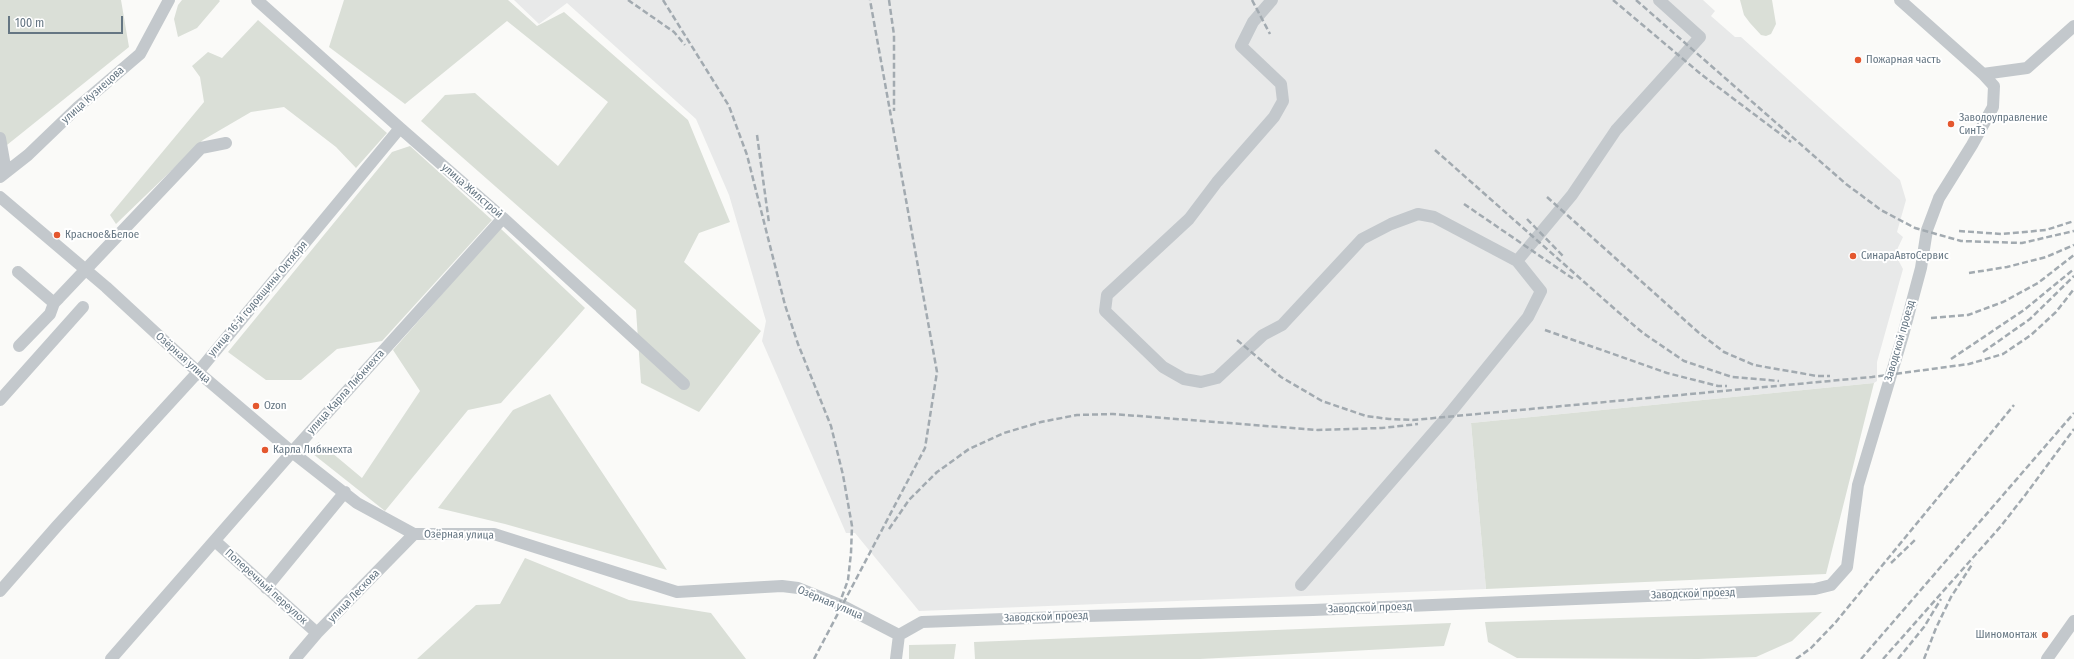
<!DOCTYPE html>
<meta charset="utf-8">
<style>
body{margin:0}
#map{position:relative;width:2074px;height:659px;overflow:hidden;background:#fafaf8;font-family:"Fira Sans Condensed",sans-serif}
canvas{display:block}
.scale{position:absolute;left:8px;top:16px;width:115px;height:18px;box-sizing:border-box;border:2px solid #657683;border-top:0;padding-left:5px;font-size:12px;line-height:14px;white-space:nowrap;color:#657683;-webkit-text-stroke:3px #fff;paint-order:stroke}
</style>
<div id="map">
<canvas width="2074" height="659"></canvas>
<div class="scale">100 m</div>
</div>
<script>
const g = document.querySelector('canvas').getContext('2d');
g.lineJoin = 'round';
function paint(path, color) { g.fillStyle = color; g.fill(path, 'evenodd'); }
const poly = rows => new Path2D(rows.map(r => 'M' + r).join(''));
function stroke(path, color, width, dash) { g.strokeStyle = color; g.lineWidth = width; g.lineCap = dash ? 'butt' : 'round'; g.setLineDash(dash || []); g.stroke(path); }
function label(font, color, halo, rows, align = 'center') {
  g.font = font + ' "Fira Sans Condensed",sans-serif'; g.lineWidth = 4; g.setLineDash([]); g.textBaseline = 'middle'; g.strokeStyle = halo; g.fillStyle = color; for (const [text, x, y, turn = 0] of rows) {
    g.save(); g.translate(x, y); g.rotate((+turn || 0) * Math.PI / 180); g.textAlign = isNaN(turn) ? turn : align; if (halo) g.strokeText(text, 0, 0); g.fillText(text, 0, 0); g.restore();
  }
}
paint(poly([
 [514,0,1703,0,1715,11,1711,16,1735,37,1741,37,1900,180,1906,200,1897,232,1903,237,1895,254,1903,269,1877,362,1877,381,1874,383,1471,423,1486,589,919,611,855,533,846,533,762,341,766,321,729,195,696,119,567,3,539,24]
]), '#e8e9e9');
paint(poly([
 [0,0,121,0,129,47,2,149,0,139],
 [182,0,219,0,220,1,197,28,178,37,174,19,178,5],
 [344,0,508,0,537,26,564,12,688,120,730,222,699,233,684,262,761,331,699,412,641,383,636,310,421,121,445,95,475,93,558,166,608,102,507,21,405,104,329,47],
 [1740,0,1772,0,1776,24,1771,34,1766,36,1761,35,1750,23,1744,15],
 [258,20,387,133,356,168,336,147,284,107,251,112,203,140,116,224,110,215,204,102,200,77,192,66,208,52,222,58],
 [410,146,492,220,382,341,337,349,301,380,266,380,228,352,392,152],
 [500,228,585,308,501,403,468,410,385,511,308,450,319,442,362,478,420,391,393,350],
 [1874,383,1826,574,1486,589,1471,423],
 [550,394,667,570,505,524,438,508,513,410],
 [525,558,629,600,711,613,746,659,417,659,476,605,500,604],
 [1822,612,1792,641,1756,657,1698,659,1517,658,1488,642,1485,622],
 [1451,623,1444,646,1200,659,975,659,974,642],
 [956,644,954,659,909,659,909,645]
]), '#dadfd7');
stroke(poly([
 [257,0,400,128,503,218,684,384],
 [1272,0,1253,22,1241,46,1281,84,1283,101,1274,117,1217,182,1189,219,1107,295,1105,311,1163,367,1184,379,1201,382,1217,378,1263,335,1282,325,1362,239,1391,224,1418,214,1434,217,1517,261,1541,291,1528,317,1446,418,1301,585],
 [1983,74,2027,68,2074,26],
 [0,138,6,172],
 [0,177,28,155,78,107,140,54,169,0],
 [0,197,106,287,198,372,292,452,357,503,414,534,494,534,677,592,782,586,798,588,843,606,899,635],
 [1517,261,1572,195,1616,130,1700,37,1659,0],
 [18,272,54,303,201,148,226,143],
 [19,346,50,314,54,303,59,298],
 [0,400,83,307],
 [215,541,317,633],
 [266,588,345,492],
 [0,591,57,526,198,372,400,128],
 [899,635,922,622,1087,616,1313,610,1815,589,1831,585,1847,567,1858,485,1903,335,1921,268,1927,230,1939,198,1972,145,1993,107,1994,86,1983,74,1900,0],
 [111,659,292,452,503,218],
 [295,659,317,633,414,534],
 [896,659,899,635],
 [2047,659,2074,621]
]), '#c3c8cc', 12);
stroke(poly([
 [628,0,674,32,685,45],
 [663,0,729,106,747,155,785,305,798,344,831,426,843,475,852,526,851,553,848,580,840,602],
 [889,0,894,35,894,111],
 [1252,0,1270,34],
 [1613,0,1702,75,1791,142],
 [1636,0,1846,184,1881,210,1915,228,1961,241,2022,243,2074,231],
 [757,135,769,223],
 [1435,150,1617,311,1643,333,1684,361,1732,377,1779,381],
 [1547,197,1698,332,1724,352,1754,365,1817,376,1830,376],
 [1464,204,1575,280],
 [1527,219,1563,256],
 [1959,231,2002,234,2046,230,2074,221],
 [1969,273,2007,267,2046,257,2074,245],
 [1931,318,1968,315,2003,302,2038,283,2074,255],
 [1545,330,1667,373,1718,386,1727,386],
 [1237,340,1281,377,1322,401,1366,416,1389,419,1413,420,1872,377,1969,364,2003,354,2031,335,2056,312,2074,289],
 [1983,352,2030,319,2074,276],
 [1951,359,2024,310,2074,269],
 [889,529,909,500,937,472,969,449,1004,433,1041,422,1077,415,1113,414,1318,430,1382,428,1418,424],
 [1891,563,1916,539],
 [814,659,925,448,937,372,870,0],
 [1796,659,1811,648,1835,623,2014,405],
 [1861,659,2074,413],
 [1883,659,2001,526,2026,494,2074,429],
 [1898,659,1924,627,1941,599],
 [1924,659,1936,628,1951,597,1973,563]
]), '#a2aab0', 2.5, [6, 3]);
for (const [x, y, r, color] of [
 [1858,60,4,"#e4572e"],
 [1951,124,4,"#e4572e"],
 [57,235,4,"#e4572e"],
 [1853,256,4,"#e4572e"],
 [256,406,4,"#e4572e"],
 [265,450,4,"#e4572e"],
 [2045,635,4,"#e4572e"]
]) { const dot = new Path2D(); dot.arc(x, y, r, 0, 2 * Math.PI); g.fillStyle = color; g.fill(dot); stroke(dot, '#fff', 1.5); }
label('11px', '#657683', '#fff', [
 ["Пожарная часть",1866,60],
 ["Заводоуправление",1959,118],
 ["СинТз",1959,131],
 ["Красное&Белое",65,235],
 ["СинараАвтоСервис",1861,256],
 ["Ozon",264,406],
 ["Карла Либкнехта",273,450],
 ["Шиномонтаж",2037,635,"right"]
], 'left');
label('11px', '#657683', '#fff', [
 ["улица Кузнецова",93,95,-42],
 ["улица Жилстрой",472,191,41],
 ["улица 16-й годовщины Октября",258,299,-50],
 ["Заводской проезд",1900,341,-74],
 ["Озёрная улица",183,358,42],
 ["улица Карла Либкнехта",346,392,-48],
 ["Озёрная улица",459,535,1],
 ["Поперечный переулок",266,587,42],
 ["Заводской проезд",1693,594,-2],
 ["улица Лескова",354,596,-46],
 ["Озёрная улица",830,603,23],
 ["Заводской проезд",1370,608,-2],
 ["Заводской проезд",1046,617,-2]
]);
</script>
